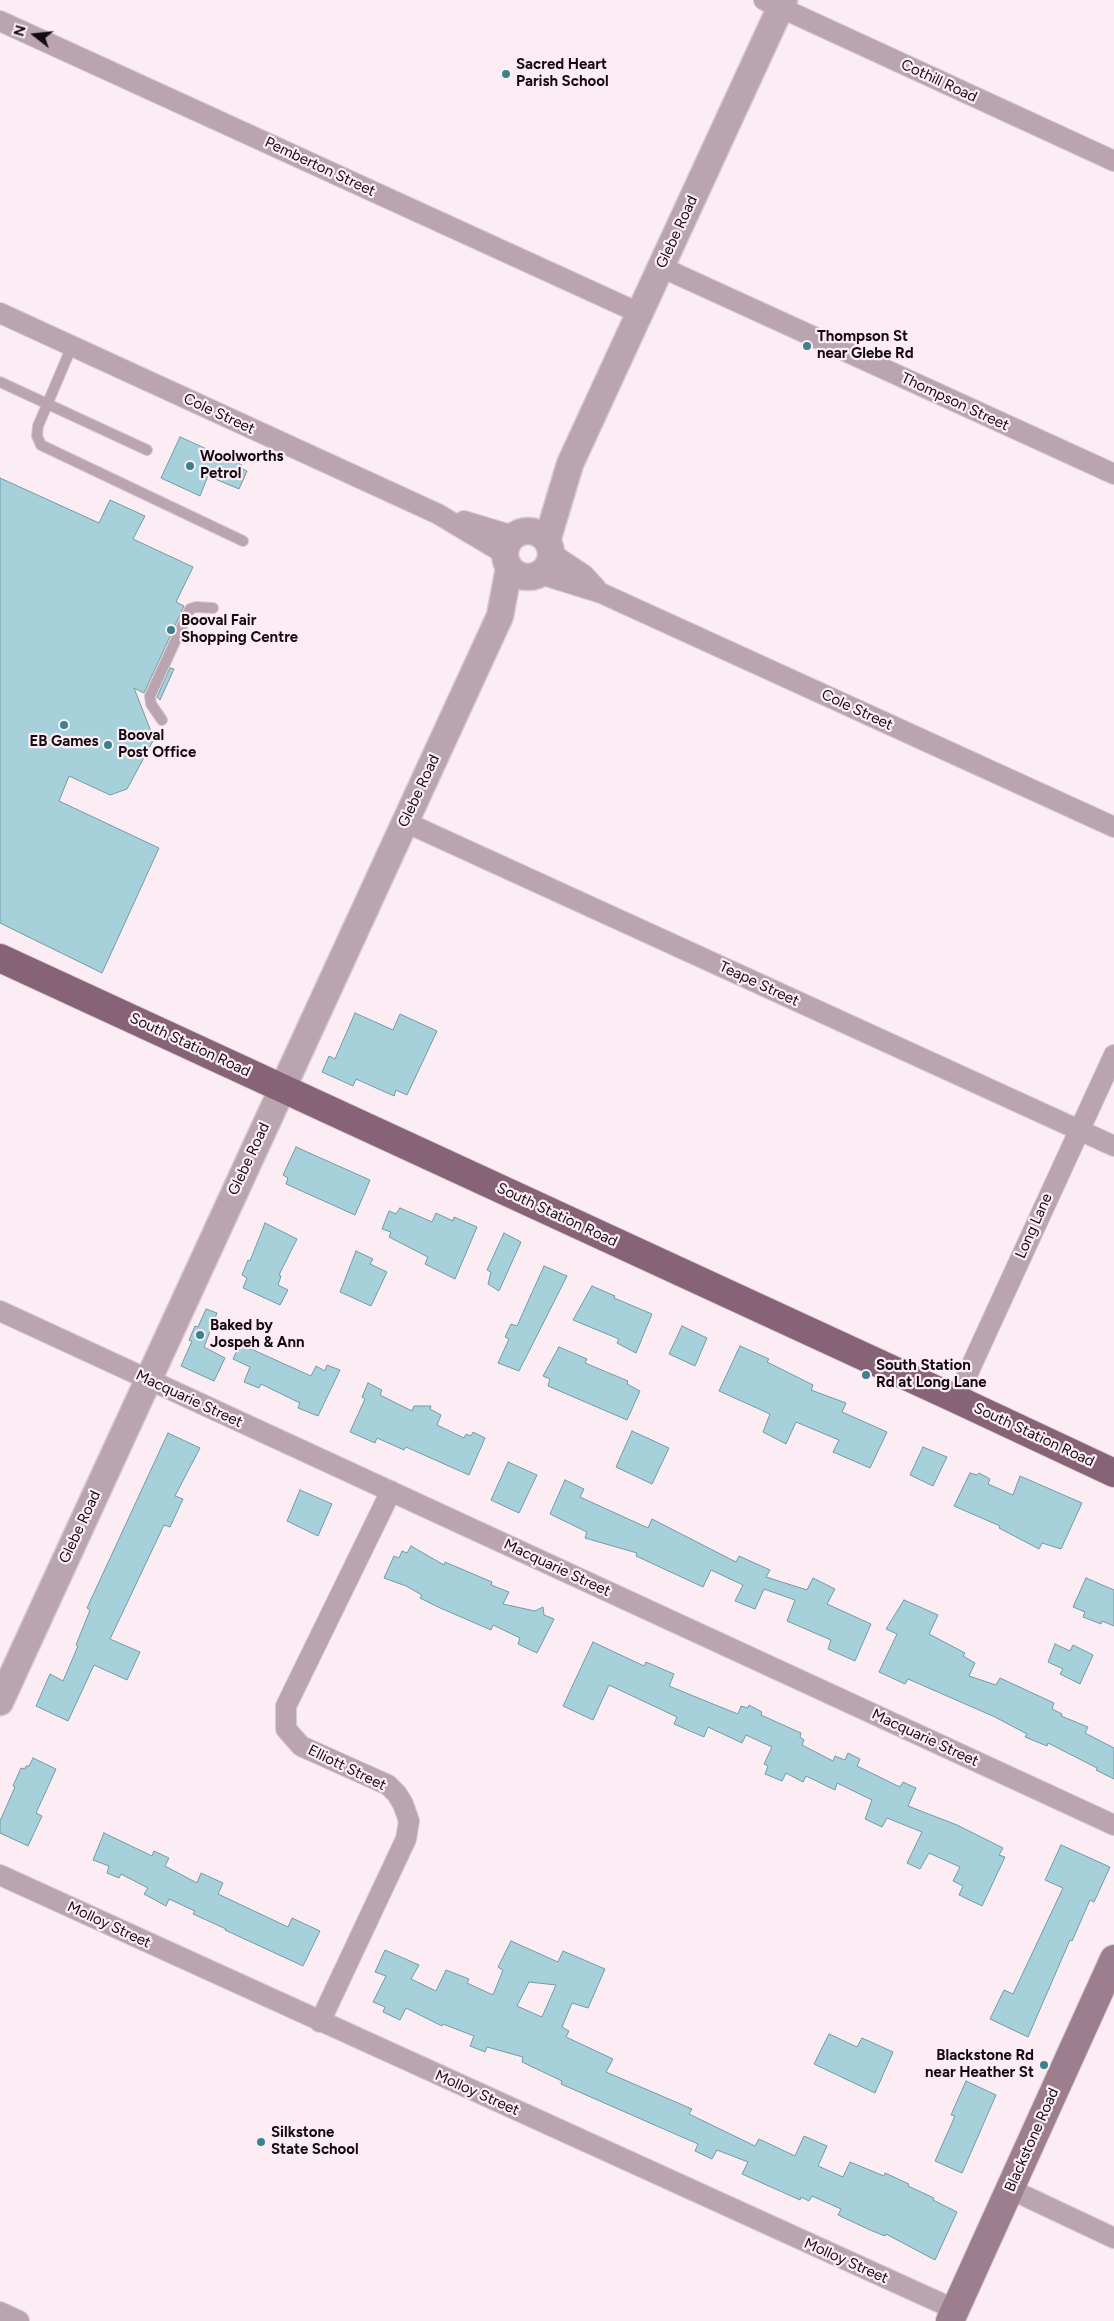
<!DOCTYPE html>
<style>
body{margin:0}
#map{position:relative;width:1114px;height:2321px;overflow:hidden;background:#fcedf5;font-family:Figtree,sans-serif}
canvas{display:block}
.north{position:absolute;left:10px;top:10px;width:50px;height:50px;-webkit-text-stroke:4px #fcedf5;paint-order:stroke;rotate:286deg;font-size:14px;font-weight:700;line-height:20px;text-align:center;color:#150a11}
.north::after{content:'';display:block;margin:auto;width:18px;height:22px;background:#150a11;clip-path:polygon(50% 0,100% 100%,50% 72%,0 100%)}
</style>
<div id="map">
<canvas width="1114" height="2321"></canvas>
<div class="north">N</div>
</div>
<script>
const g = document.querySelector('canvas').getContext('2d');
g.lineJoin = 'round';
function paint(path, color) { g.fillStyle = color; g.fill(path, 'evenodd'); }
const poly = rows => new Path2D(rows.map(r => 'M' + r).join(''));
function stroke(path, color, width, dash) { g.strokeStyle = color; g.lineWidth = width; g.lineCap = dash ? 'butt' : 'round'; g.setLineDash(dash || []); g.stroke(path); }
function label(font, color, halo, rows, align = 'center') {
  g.font = font + ' Figtree,sans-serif'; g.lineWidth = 4.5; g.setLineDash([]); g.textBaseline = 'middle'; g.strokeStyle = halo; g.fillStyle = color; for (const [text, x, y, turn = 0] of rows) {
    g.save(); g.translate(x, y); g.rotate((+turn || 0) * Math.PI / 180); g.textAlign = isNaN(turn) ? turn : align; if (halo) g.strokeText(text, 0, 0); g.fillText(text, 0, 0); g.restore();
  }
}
const building = poly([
 [180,437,242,465,241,468,247,471,239,489,208,476,200,496,161,478,180,437],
 [0,478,99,523,110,500,145,516,133,539,193,567,176,602,184,606,144,693,134,688,154,739,127,789,110,795,69,776,59,801,159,848,102,973,0,923,0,478],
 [170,668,174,669,160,700,157,697,170,668],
 [355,1013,393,1030,400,1014,437,1031,407,1095,396,1090,394,1096,356,1079,353,1086,322,1072,329,1056,335,1059,355,1013],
 [296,1147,370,1180,355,1215,286,1184,288,1178,283,1175,296,1147],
 [400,1208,432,1222,436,1213,453,1221,454,1217,477,1227,455,1279,425,1264,428,1257,389,1237,391,1232,382,1229,389,1211,396,1214,400,1208],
 [265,1223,297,1239,279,1275,281,1276,278,1285,288,1290,280,1305,243,1288,247,1278,242,1275,248,1260,250,1261,265,1223],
 [504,1233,521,1242,499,1291,488,1284,491,1272,487,1270,504,1233],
 [356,1251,373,1259,370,1264,387,1272,371,1306,340,1292,356,1251],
 [544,1266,567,1276,519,1371,498,1363,509,1339,505,1337,511,1324,517,1326,544,1266],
 [592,1286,615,1296,614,1298,652,1314,636,1353,617,1343,619,1339,573,1320,592,1286],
 [206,1309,217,1313,204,1347,225,1358,214,1381,181,1366,192,1341,189,1340,195,1326,198,1327,206,1309],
 [682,1326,707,1338,695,1366,669,1354,682,1326],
 [240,1344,311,1376,316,1366,325,1371,327,1365,340,1370,318,1416,298,1408,300,1403,261,1384,259,1388,244,1382,250,1367,233,1359,240,1344],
 [740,1346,769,1359,767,1362,813,1385,811,1390,846,1403,842,1412,887,1432,870,1468,833,1452,839,1440,796,1422,786,1444,763,1432,770,1414,719,1391,740,1346],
 [559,1347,587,1359,585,1363,628,1381,627,1384,640,1391,627,1420,548,1386,550,1379,543,1376,559,1347],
 [368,1383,382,1390,380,1395,412,1411,414,1406,431,1406,430,1409,441,1415,437,1425,464,1438,466,1434,471,1436,473,1432,485,1438,469,1475,406,1447,404,1450,377,1438,375,1443,350,1432,365,1399,362,1397,368,1383],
 [632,1431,669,1448,652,1484,616,1467,632,1431],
 [168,1433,200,1448,175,1496,183,1499,170,1527,164,1525,110,1639,140,1652,127,1680,94,1665,68,1721,36,1706,50,1674,63,1681,78,1646,76,1645,90,1610,87,1608,168,1433],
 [923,1447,947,1457,933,1486,910,1475,923,1447],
 [508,1462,537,1475,519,1513,491,1500,508,1462],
 [970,1473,977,1475,979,1473,990,1479,988,1484,1013,1495,1020,1476,1082,1503,1061,1549,1042,1543,1039,1549,999,1528,1000,1526,954,1506,970,1473],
 [565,1480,584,1489,580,1497,648,1528,652,1519,736,1562,739,1556,770,1570,766,1577,807,1590,813,1578,835,1589,827,1604,871,1624,855,1661,828,1649,831,1640,787,1621,795,1600,764,1589,755,1609,735,1601,743,1585,711,1570,703,1587,636,1556,637,1553,585,1538,587,1532,550,1514,565,1480],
 [300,1490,332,1504,318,1536,287,1521,300,1490],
 [411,1546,444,1565,445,1562,492,1582,491,1585,509,1592,503,1604,535,1611,543,1607,544,1615,554,1619,537,1653,518,1644,520,1638,493,1625,491,1630,438,1607,420,1598,422,1595,406,1586,384,1578,394,1556,399,1558,402,1551,407,1553,411,1546],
 [1086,1578,1114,1590,1114,1626,1102,1621,1101,1624,1083,1617,1085,1612,1073,1607,1086,1578],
 [904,1600,938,1615,929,1634,965,1653,963,1656,975,1663,969,1676,996,1685,1000,1678,1054,1703,1052,1709,1062,1714,1061,1716,1088,1727,1085,1733,1114,1748,1114,1779,1096,1770,1097,1768,1048,1743,1047,1746,1025,1737,1027,1734,995,1717,908,1679,905,1684,879,1672,897,1634,886,1629,904,1600],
 [593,1642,644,1666,646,1662,674,1674,669,1686,708,1702,738,1714,741,1706,748,1708,749,1705,762,1712,761,1715,801,1733,800,1737,804,1740,802,1745,833,1761,835,1756,845,1760,848,1753,860,1759,857,1766,900,1787,903,1782,916,1788,908,1806,957,1825,1003,1848,999,1855,1005,1857,982,1906,959,1895,963,1886,953,1881,960,1867,929,1853,920,1869,907,1863,922,1832,887,1818,882,1827,865,1819,872,1800,837,1783,835,1790,806,1776,803,1782,786,1773,782,1781,765,1774,768,1766,764,1764,772,1747,746,1735,742,1743,708,1727,704,1737,674,1724,677,1717,609,1685,593,1720,563,1706,593,1642],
 [1055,1644,1070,1651,1073,1645,1093,1655,1080,1684,1060,1674,1063,1669,1048,1662,1055,1644],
 [33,1758,56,1769,36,1813,42,1816,28,1846,0,1833,0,1821,15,1787,13,1786,21,1768,25,1769,26,1766,29,1766,33,1758],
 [104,1833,152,1856,154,1851,169,1858,165,1866,197,1883,201,1873,223,1883,218,1894,288,1927,292,1918,320,1931,303,1966,225,1930,226,1929,193,1914,195,1911,169,1899,166,1906,144,1894,148,1888,121,1874,119,1878,107,1873,109,1866,93,1860,104,1833],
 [1061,1845,1110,1867,1094,1902,1090,1900,1072,1941,1070,1940,1028,2037,990,2019,1004,1990,1013,1994,1063,1888,1045,1880,1061,1845],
 [511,1941,558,1962,563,1951,605,1969,588,2008,572,2003,562,2027,569,2031,566,2037,613,2059,606,2072,692,2109,689,2114,755,2146,759,2139,795,2156,804,2136,827,2146,818,2166,843,2177,850,2162,884,2176,885,2173,909,2184,908,2186,934,2198,933,2200,957,2212,935,2260,886,2234,885,2236,870,2230,838,2215,841,2209,812,2196,809,2201,801,2197,800,2200,742,2174,748,2162,717,2150,712,2159,695,2151,698,2144,561,2084,562,2081,522,2062,523,2057,487,2047,485,2052,470,2046,474,2036,443,2024,442,2026,406,2008,400,2020,383,2012,385,2007,373,2002,386,1976,375,1972,385,1950,419,1965,411,1979,436,1991,446,1970,469,1979,467,1983,493,1995,503,1970,498,1967,511,1941],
 [529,1982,556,1985,542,2017,517,2006,529,1982],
 [829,2034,857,2047,862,2038,893,2052,875,2093,814,2064,829,2034],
 [966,2081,996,2095,962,2173,935,2161,955,2116,951,2115,966,2081]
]);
paint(building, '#a6d1da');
stroke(building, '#729ba4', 1);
const service = poly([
 [72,346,38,426,37,436,41,445,243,541],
 [0,382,147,450],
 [162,720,151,704,150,696,190,609,196,607,213,608]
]);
const minor = poly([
 [764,0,1114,161],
 [0,21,639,313],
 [661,267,1114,474],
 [0,313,438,514,505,554],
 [464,521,514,536],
 [551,553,584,575,596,588],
 [540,574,601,593,1114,827],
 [405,822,1114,1146],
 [0,1311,1114,1825],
 [956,1399,1114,1055],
 [0,1875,956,2310],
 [320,2022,406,1839,409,1821,403,1804,397,1794,388,1785,301,1746,286,1729,286,1706,391,1491],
 [1010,2189,1114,2238],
 [0,2312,19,2321]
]);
const tertiary = poly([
 '505 554a23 23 0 1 1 46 0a23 23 0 1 1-46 0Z',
 [547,541,570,464,784,0],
 [0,1702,500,616,509,568]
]);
const secondary = poly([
 [950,2321,1114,1959]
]);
const primary = poly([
 [0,958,956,1399,1114,1473]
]);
stroke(service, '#d7c9d1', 12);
stroke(minor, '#d7c9d1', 22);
stroke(tertiary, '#d7c9d1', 29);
stroke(secondary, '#d7c9d1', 30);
stroke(primary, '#d7c9d1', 30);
stroke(service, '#b9a4b0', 10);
stroke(minor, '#b9a4b0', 20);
stroke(tertiary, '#b9a4b0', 26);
stroke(secondary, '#9c7e8f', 28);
stroke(primary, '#876378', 28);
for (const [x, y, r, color] of [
 [506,74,5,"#3d818f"],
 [807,346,5,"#3d818f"],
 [190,466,5,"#3d818f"],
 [171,630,5,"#3d818f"],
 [64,725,5,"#3d818f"],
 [108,745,5,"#3d818f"],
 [200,1335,5,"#3d818f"],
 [866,1375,5,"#3d818f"],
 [1044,2065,5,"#3d818f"],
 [261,2142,5,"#3d818f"]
]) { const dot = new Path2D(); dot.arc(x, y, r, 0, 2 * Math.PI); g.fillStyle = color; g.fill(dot); stroke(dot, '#fcedf5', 2); }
label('bold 15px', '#150a11', '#fcedf5', [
 ["Sacred Heart",516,65],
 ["Parish School",516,82],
 ["Thompson St",817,337],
 ["near Glebe Rd",817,354],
 ["Woolworths",200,457],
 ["Petrol",200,474],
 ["Booval Fair",181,621],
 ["Shopping Centre",181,638],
 ["Booval",118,736],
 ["Post Office",118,753],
 ["EB Games",64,742,"center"],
 ["Baked by",210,1326],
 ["Jospeh & Ann",210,1343],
 ["South Station",876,1366],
 ["Rd at Long Lane",876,1383],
 ["Blackstone Rd",1034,2056,"right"],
 ["near Heather St",1034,2073,"right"],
 ["Silkstone",271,2133],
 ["State School",271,2150]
], 'left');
label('15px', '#150a11', '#fcedf5', [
 ["Cothill Road",939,81,25],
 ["Pemberton Street",320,167,25],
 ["Glebe Road",677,232,-65],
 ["Thompson Street",955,402,25],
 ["Cole Street",219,414,25],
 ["Cole Street",857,710,25],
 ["Glebe Road",419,791,-65],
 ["Teape Street",759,984,25],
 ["South Station Road",190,1045,25],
 ["Glebe Road",249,1159,-65],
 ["South Station Road",557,1215,25],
 ["Long Lane",1034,1226,-66],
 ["Macquarie Street",189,1399,25],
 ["South Station Road",1034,1435,25],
 ["Glebe Road",80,1527,-65],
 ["Macquarie Street",557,1568,25],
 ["Macquarie Street",925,1738,25],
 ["Elliott Street",347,1768,26],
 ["Molloy Street",109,1925,25],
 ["Molloy Street",477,2093,24],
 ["Blackstone Road",1032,2140,-66],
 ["Molloy Street",846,2261,24]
]);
</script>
